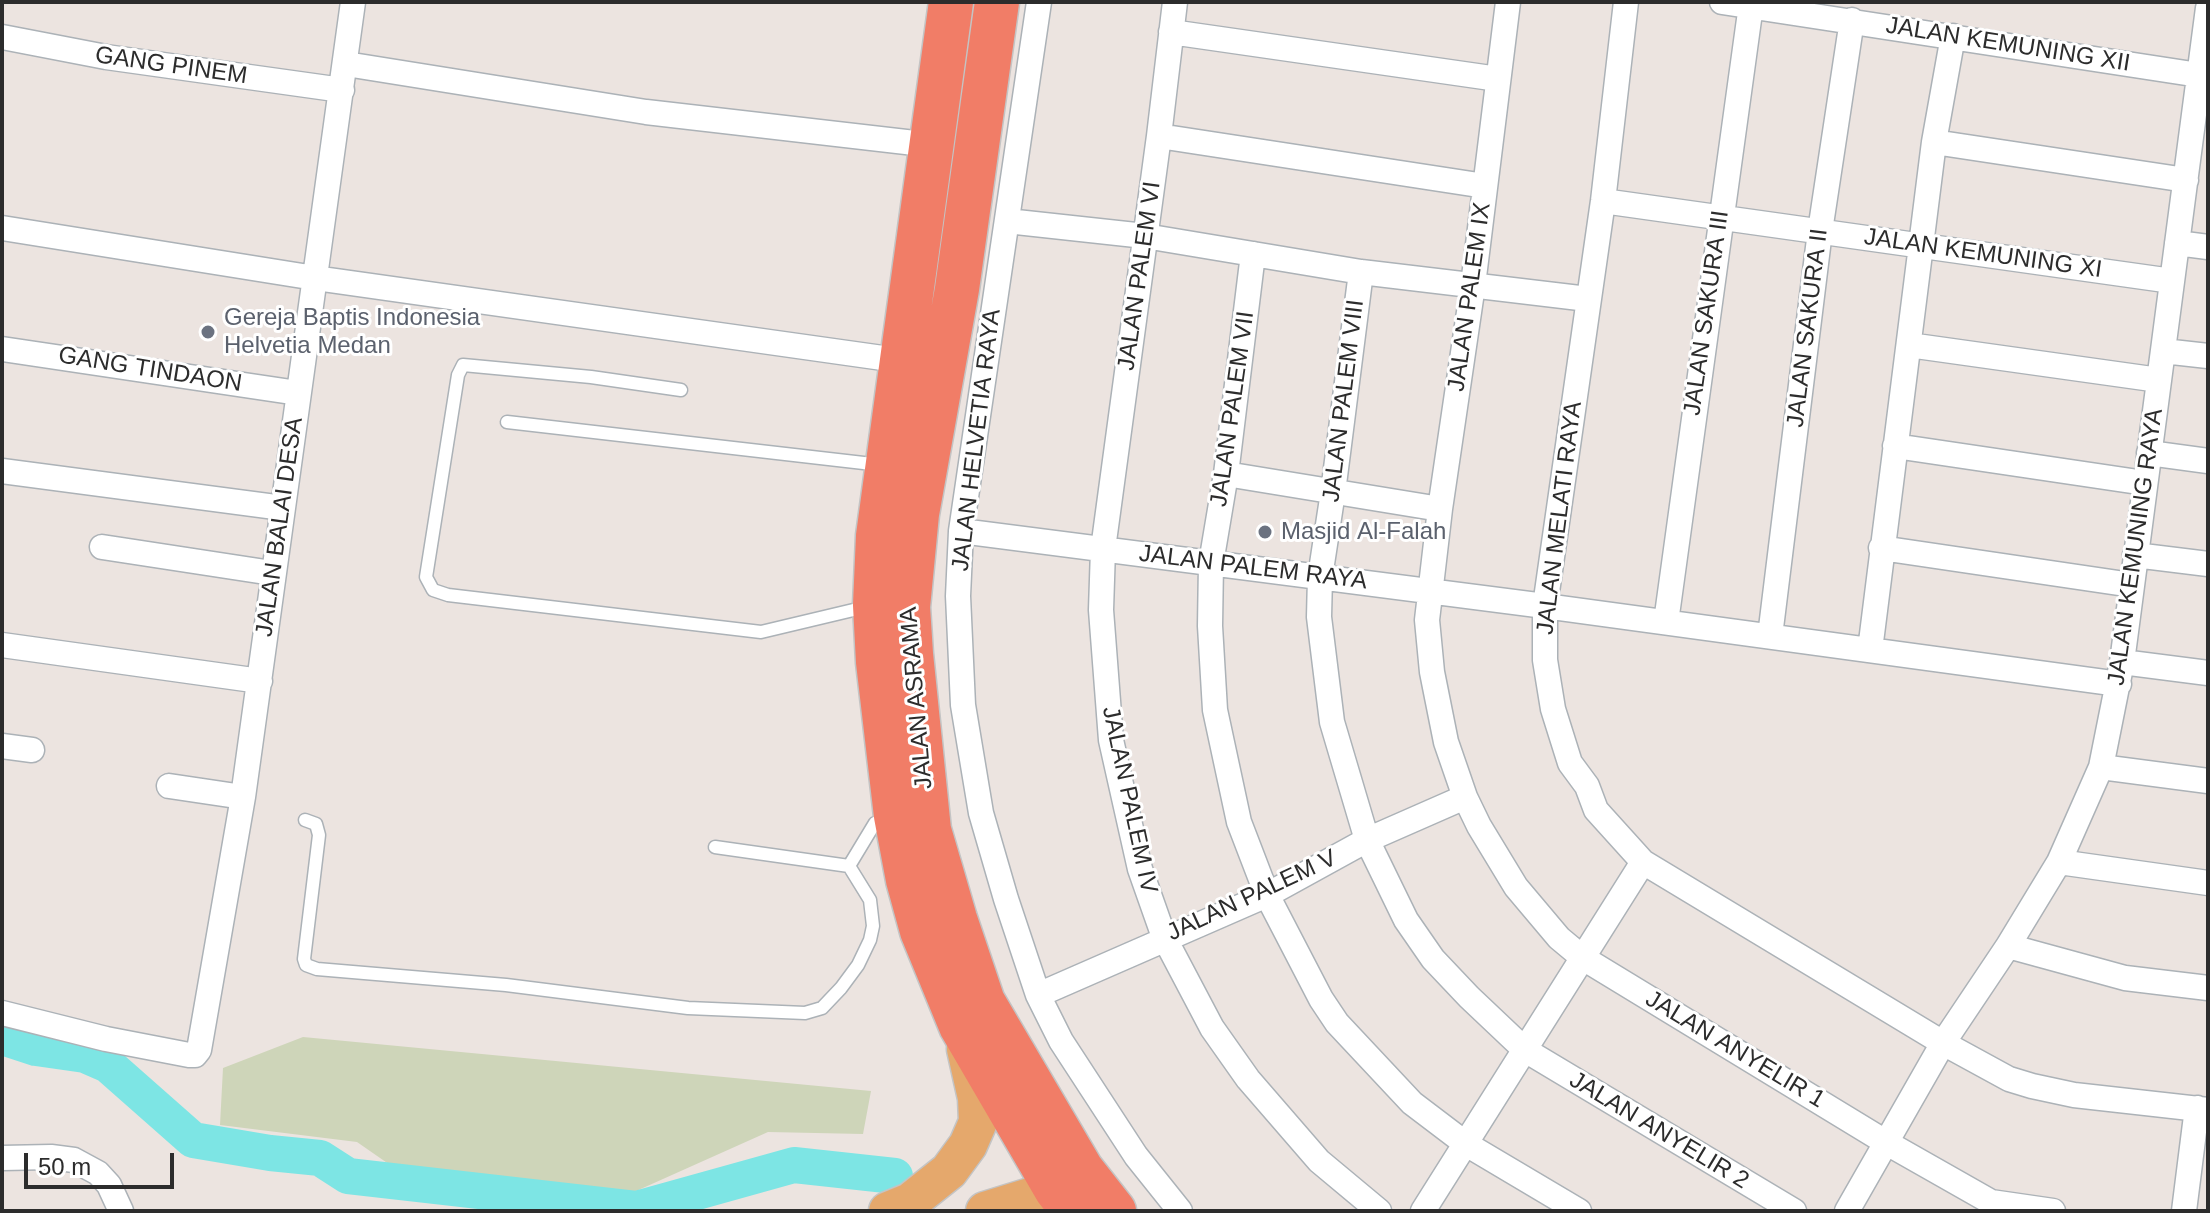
<!DOCTYPE html>
<style>
body{margin:0}
#map{position:relative;width:2210px;height:1213px;overflow:hidden;background:#ece4e0;font-family:Helvetica,sans-serif}
canvas{display:block}
.frame{position:absolute;inset:0;border:4px solid #2c2c2c;pointer-events:none}
.scale{position:absolute;left:24px;top:1153px;width:150px;height:36px;box-sizing:border-box;border:4px solid #2c2c2c;border-top:0;padding-left:10px;font-size:24px;line-height:28px;white-space:nowrap;color:#2c2c2c;-webkit-text-stroke:6px #fff;paint-order:stroke}
</style>
<div id="map">
<canvas width="2210" height="1213"></canvas>
<div class="frame"></div>
<div class="scale">50 m</div>
</div>
<script>
const g = document.querySelector('canvas').getContext('2d');
g.lineJoin = 'round';
function paint(path, color) { g.fillStyle = color; g.fill(path, 'evenodd'); }
const poly = rows => new Path2D(rows.map(r => 'M' + r).join(''));
function stroke(path, color, width, dash) { g.strokeStyle = color; g.lineWidth = width; g.lineCap = dash ? 'butt' : 'round'; g.setLineDash(dash || []); g.stroke(path); }
function label(font, color, halo, rows, align = 'center') {
  g.font = font + ' Helvetica,sans-serif'; g.lineWidth = 6; g.setLineDash([]); g.textBaseline = 'middle'; g.strokeStyle = halo; g.fillStyle = color; for (const [text, x, y, turn = 0] of rows) {
    g.save(); g.translate(x, y); g.rotate((+turn || 0) * Math.PI / 180); g.textAlign = isNaN(turn) ? turn : align; if (halo) g.strokeText(text, 0, 0); g.fillText(text, 0, 0); g.restore();
  }
}
paint(poly([
 [303,1037,871,1091,863,1134,768,1132,625,1196,393,1167,357,1142,220,1125,223,1068]
]), '#ced5b9');
stroke(poly([
 [2,1037,36,1048,85,1055,108,1065,193,1140,270,1153,320,1158,348,1176,636,1209,794,1165,895,1176]
]), '#7de5e4', 36);
const lane = poly([
 [681,390,591,377,463,365,458,375,426,577,433,590,448,595,761,632,866,607],
 [507,422,881,465],
 [305,820,316,824,319,835,304,959,306,965,317,969,506,985,688,1008,805,1013,822,1008,841,988,858,965,870,940,873,926,870,900,849,866,875,823,890,818],
 [715,847,849,866]
]);
const street = poly([
 [1039,2,961,531,958,596,963,705,981,813,1006,899,1038,995,1061,1041,1136,1156,1180,1211],
 [1175,2,1159,136,1103,549,1101,610,1111,740,1140,869,1164,937,1212,1028,1248,1079,1319,1161,1379,1211],
 [1508,2,1473,285,1440,509,1427,620,1432,672,1446,742,1465,797,1479,826,1516,887,1559,938,1583,958,1887,1143,1991,1202,2053,1211],
 [1626,2,1603,201,1545,606,1545,660,1553,709,1570,763,1587,786,1596,810,1643,862,1943,1043,2009,1079,2032,1086,2074,1095,2208,1110],
 [1722,2,2199,75],
 [1171,32,1498,79],
 [2,37,106,57,342,90],
 [346,64,646,112,932,145],
 [1159,136,1485,186],
 [1934,142,2186,180],
 [1603,201,2172,281],
 [1007,221,1145,236,1361,272,1588,299],
 [2,228,315,278,904,361],
 [2177,243,2208,247],
 [1253,254,1226,474,1211,563,1210,626,1215,710,1239,822,1267,895,1321,999,1337,1023,1412,1103,1466,1144,1579,1211],
 [1361,272,1333,492,1320,577,1319,617,1332,722,1367,840,1406,920,1433,959,1469,997,1525,1050,1794,1211],
 [1909,345,2159,380],
 [2,349,298,393],
 [2163,351,2208,356],
 [1895,446,2145,483],
 [2149,453,2208,461],
 [2,471,283,508],
 [1226,474,1440,509],
 [961,531,1545,606,2119,684],
 [102,547,272,573],
 [1881,548,2132,585],
 [2135,555,2208,564],
 [1666,622,1751,5],
 [1770,636,1820,231,1852,20],
 [2,645,260,681],
 [1870,650,1934,142,1953,36],
 [2122,662,2208,673],
 [2,746,32,750],
 [2101,767,2208,781],
 [169,786,243,797],
 [2059,862,2208,883],
 [2008,946,2125,978,2208,988],
 [1038,995,1267,895,1367,840,1465,797],
 [2,1013,106,1039,189,1055,195,1055,199,1050,243,797,353,2],
 [2,1158,51,1157,74,1160,98,1173,109,1185,121,1211],
 [1423,1211,1643,862],
 [1847,1211,1943,1043,2008,946,2059,862,2101,767,2122,662,2208,8],
 [2184,1211,2197,1108]
]);
const primary = poly([
 [888,1211,910,1202,949,1171,968,1145,978,1122,977,1098,966,1049],
 [985,1211,1056,1189,1077,1172]
]);
const highway = poly([
 [951,2,878,536,875,605,878,662,896,816,908,880,922,931,961,1026,1056,1189,1073,1211],
 [997,2,957,289,917,514,908,607,911,654,929,830,955,919,983,1002,1081,1169,1114,1211]
]);
stroke(lane, '#acb2b7', 15);
stroke(street, '#acb2b7', 27);
stroke(primary, '#c4c4c4', 41);
stroke(highway, '#c4c4c4', 47);
stroke(lane, '#fff', 12);
stroke(street, '#fff', 24);
stroke(primary, '#e5a86c', 38);
stroke(highway, '#f17d67', 44);
for (const [x, y, r, color] of [
 [208,332,8,"#6b7280"],
 [1265,532,8,"#6b7280"]
]) { const dot = new Path2D(); dot.arc(x, y, r, 0, 2 * Math.PI); g.fillStyle = color; g.fill(dot); stroke(dot, '#fff', 3); }
label('24px', '#2c2c2c', '#fff', [
 ["JALAN KEMUNING XII",2008,45,9],
 ["GANG PINEM",171,66,8],
 ["JALAN KEMUNING XI",1983,254,8],
 ["JALAN PALEM VI",1140,276,-82],
 ["JALAN PALEM IX",1470,297,-82],
 ["JALAN SAKURA III",1707,313,-82],
 ["JALAN SAKURA II",1808,328,-83],
 ["GANG TINDAON",150,370,9],
 ["JALAN PALEM VIII",1344,401,-83],
 ["JALAN PALEM VII",1233,409,-82],
 ["JALAN HELVETIA RAYA",977,440,-83],
 ["JALAN MELATI RAYA",1560,518,-83],
 ["JALAN BALAI DESA",280,527,-82],
 ["JALAN KEMUNING RAYA",2136,547,-82],
 ["JALAN PALEM RAYA",1253,568,7],
 ["JALAN ASRAMA",917,698,-95],
 ["JALAN PALEM IV",1129,800,78],
 ["JALAN PALEM V",1252,896,-25],
 ["JALAN ANYELIR 1",1735,1050,31],
 ["JALAN ANYELIR 2",1659,1131,31]
]);
label('24px', '#5b616d', '#fff', [
 ["Gereja Baptis Indonesia",224,318],
 ["Helvetia Medan",224,346],
 ["Masjid Al-Falah",1281,532]
], 'left');
</script>
